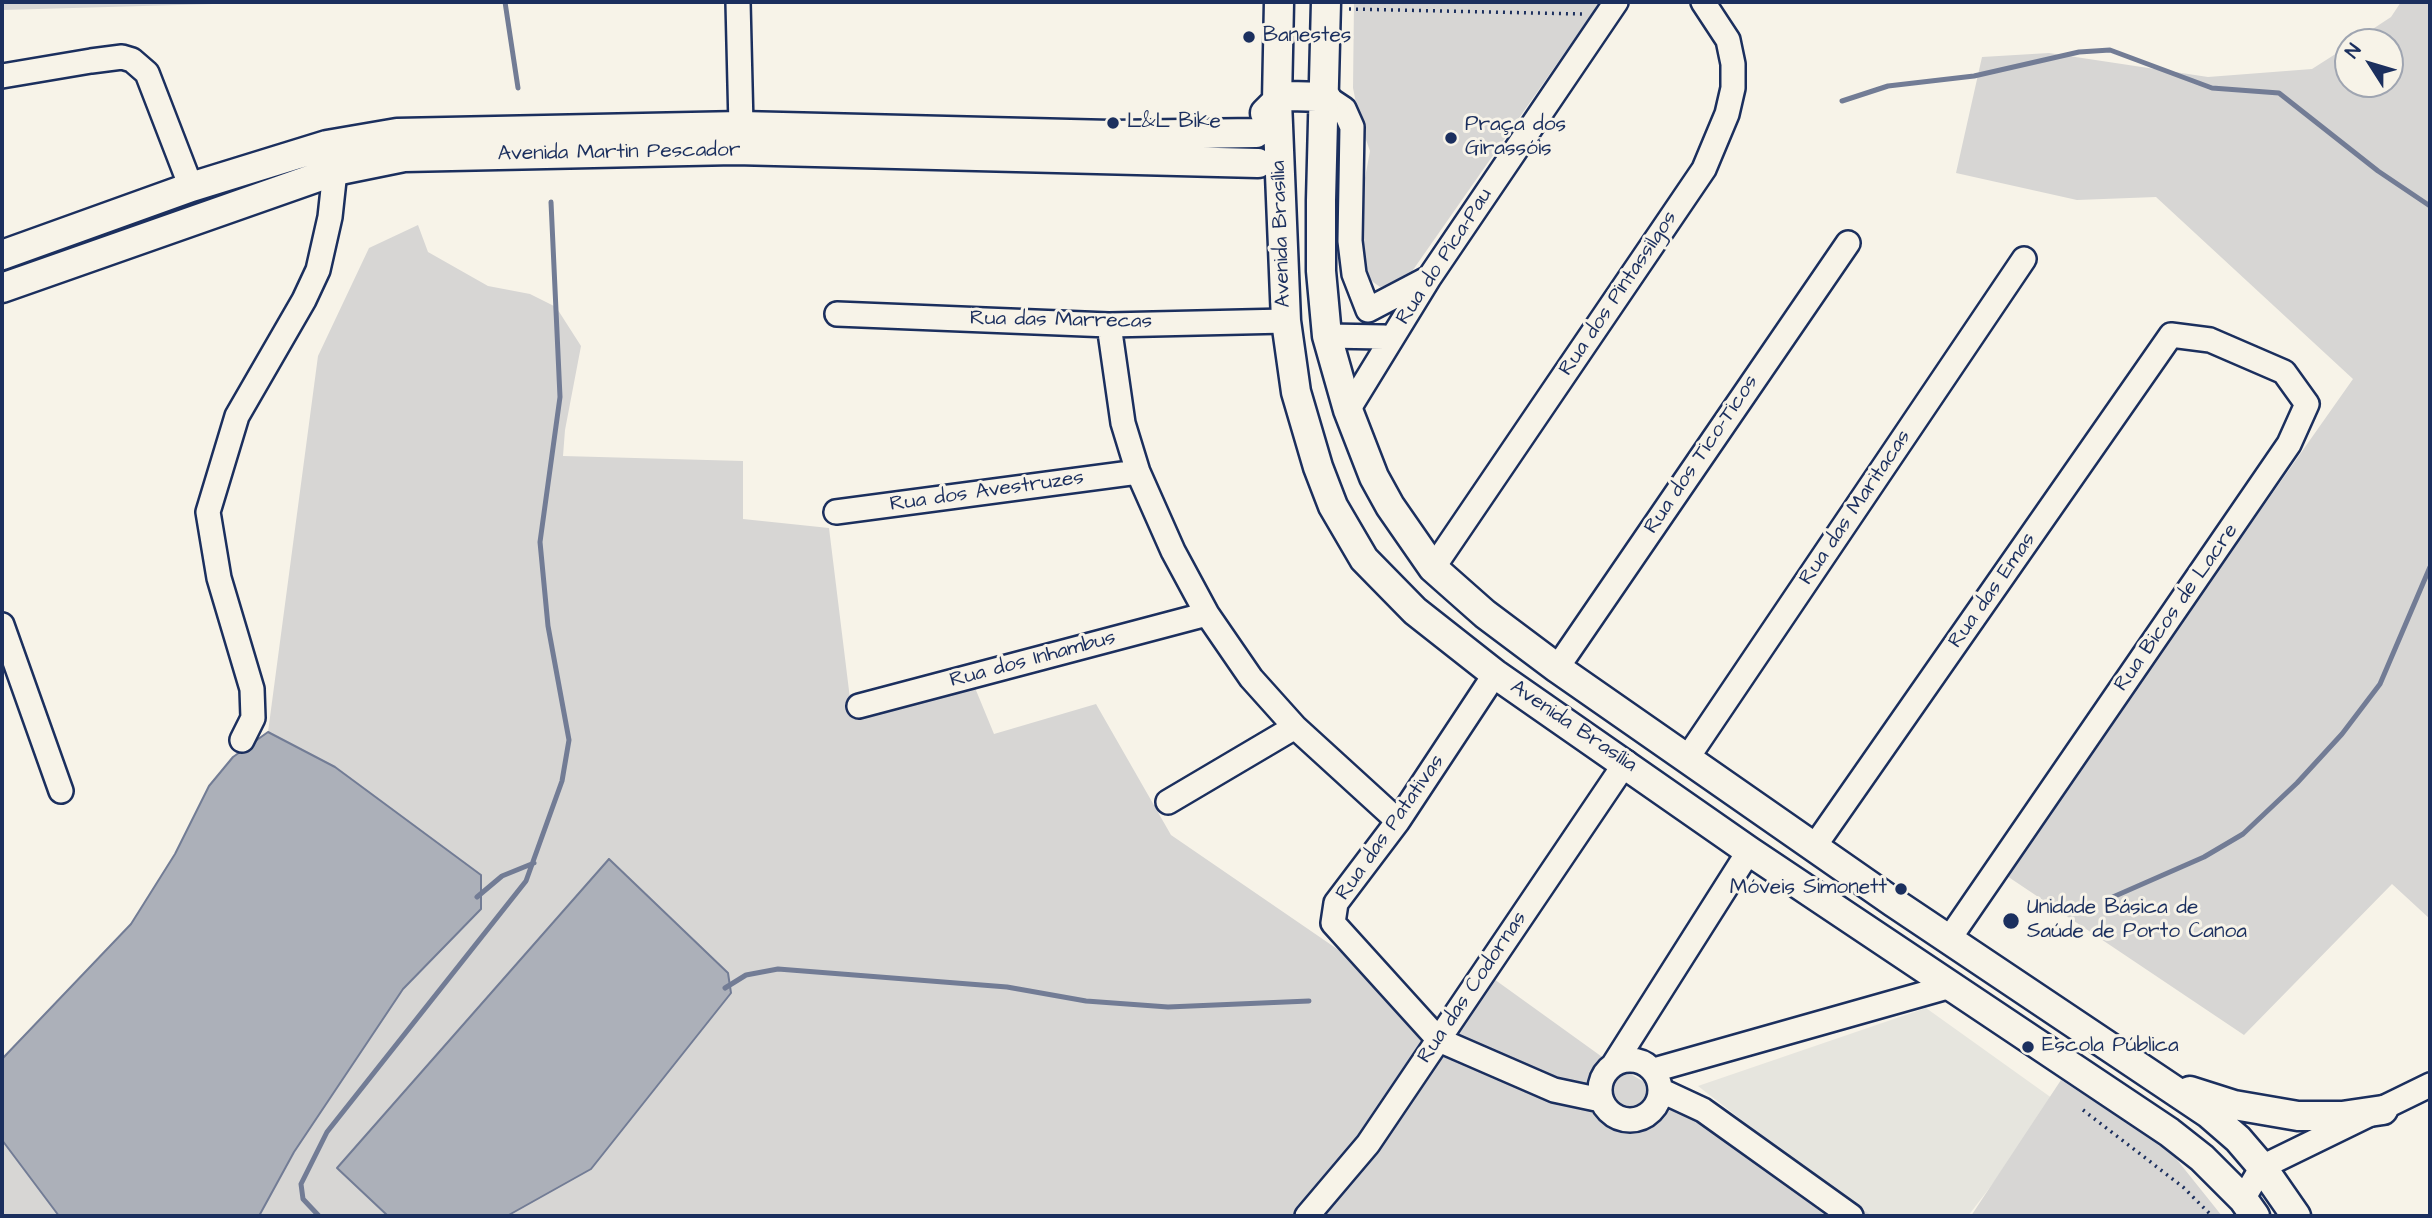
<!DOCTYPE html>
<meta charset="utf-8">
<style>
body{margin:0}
#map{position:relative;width:2432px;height:1218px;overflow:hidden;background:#f7f3e8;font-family:"Architects Daughter",sans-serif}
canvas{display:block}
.frame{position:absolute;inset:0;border:4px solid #1b2f5e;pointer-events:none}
.north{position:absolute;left:2334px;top:28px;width:70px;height:70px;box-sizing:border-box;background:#f7f3e8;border:2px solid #9fa5b1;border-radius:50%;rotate:307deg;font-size:19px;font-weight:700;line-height:28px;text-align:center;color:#1b2f5e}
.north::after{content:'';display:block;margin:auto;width:24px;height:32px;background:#1b2f5e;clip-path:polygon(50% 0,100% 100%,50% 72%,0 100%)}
</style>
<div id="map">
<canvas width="2432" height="1218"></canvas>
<div class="frame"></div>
<div class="north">N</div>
</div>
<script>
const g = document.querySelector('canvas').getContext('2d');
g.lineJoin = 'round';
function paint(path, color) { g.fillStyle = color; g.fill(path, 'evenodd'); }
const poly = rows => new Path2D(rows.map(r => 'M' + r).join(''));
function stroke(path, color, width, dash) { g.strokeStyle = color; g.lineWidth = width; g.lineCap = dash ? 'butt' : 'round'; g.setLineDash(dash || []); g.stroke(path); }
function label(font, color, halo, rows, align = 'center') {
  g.font = font + ' "Architects Daughter",sans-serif'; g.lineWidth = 6; g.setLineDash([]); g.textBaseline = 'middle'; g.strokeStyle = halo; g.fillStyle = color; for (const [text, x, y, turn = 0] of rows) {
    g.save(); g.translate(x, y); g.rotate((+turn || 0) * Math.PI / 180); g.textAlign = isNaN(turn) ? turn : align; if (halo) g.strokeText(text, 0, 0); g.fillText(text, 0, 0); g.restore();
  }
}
paint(poly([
 [1926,1008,2056,1101,1968,1216,1865,1216,1698,1086]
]), '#e6e5de');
paint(poly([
 [4,2,283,2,3,10],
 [1354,2,1600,2,1406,280,1380,287,1369,279,1360,263,1359,210,1370,151,1360,123,1353,88],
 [2401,2,2430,2,2430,919,2392,884,2244,1035,2004,874,2353,379,2156,197,2077,200,1956,173,1982,57,2049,53,2208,77,2312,69,2348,46,2348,84,2390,84,2390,42,2353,42,2391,17],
 [418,225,428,252,488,286,530,294,556,307,581,346,565,430,563,456,743,461,743,519,829,528,852,715,973,683,994,734,1096,704,1171,835,1413,1001,1443,1019,1480,969,1605,1059,1873,1216,507,1216,520,1206,338,1168,388,1216,259,1216,294,1152,403,989,481,909,481,875,335,767,268,732,318,356,369,248],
 [2061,1080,2170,1151,2222,1216,1971,1216],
 [2,1140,59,1216,2,1216]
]), '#d7d6d4');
const water = poly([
 [268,732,335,767,481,875,481,909,403,989,294,1152,259,1216,59,1216,2,1140,2,1059,131,924,175,854,209,786,233,757,268,732],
 [609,859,728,973,731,993,591,1169,507,1216,388,1216,337,1168,609,859]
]);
paint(water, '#acb0b9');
stroke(water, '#727c95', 2);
stroke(poly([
 [505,2,518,88],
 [1842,101,1888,86,1974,76,2079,52,2110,50,2212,88,2279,93,2378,171,2430,206],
 [477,897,502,876,534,863],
 [2106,900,2204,857,2243,834,2297,783,2342,734,2380,684,2430,567],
 [725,988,746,975,778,969,1007,987,1086,1001,1168,1007,1309,1001],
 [319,1216,303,1199,301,1184,327,1132,526,881,562,781,569,740,548,626,540,542,560,397,551,202]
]), '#727c95', 5);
const minor = poly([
 [738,2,741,126],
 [2,76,91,61,122,57,132,60,147,73,191,187],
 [1326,97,1344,109,1352,127,1350,241,1354,274,1368,310,1427,279],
 [837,314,1109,325,1286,321],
 [1109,325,1123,423,1138,472,1173,551,1207,614,1251,678,1295,727,1398,821],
 [1327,336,1384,337],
 [1348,410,1429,278,1616,2],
 [836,512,1138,472],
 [1433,568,1704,169,1727,114,1733,88,1733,64,1728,40,1703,2],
 [2,625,61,791],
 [1557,668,1848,243],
 [1495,674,1398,821,1336,903,1333,923,1439,1040,1554,1090,1601,1100],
 [859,706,1207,614],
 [242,740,253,718,252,689,219,578,208,512,237,416,304,300,318,270,330,217,335,171],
 [1688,757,2024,259],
 [1168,802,1295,727],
 [1814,847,2171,335,2210,340,2284,372,2307,404,2289,444,1949,939],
 '1600 1090a30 30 0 1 1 60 0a30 30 0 1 1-60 0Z',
 [1614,1064,1749,851],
 [1654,1070,1951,986],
 [1660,1090,1703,1110,1851,1216],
 [2243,1199,2262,1167,2430,1085],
 [1307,1216,1368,1144,1626,762]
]);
const tertiary = poly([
 [1279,2,1277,101,1286,321,1296,392,1318,467,1333,506,1364,559,1415,611,1495,674,1749,851,2169,1132,2202,1158,2243,1199,2255,1216],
 [1326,2,1321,200,1321,271,1327,336,1348,410,1374,477,1390,506,1433,568,1485,614,1557,668,1893,902,2208,1113,2238,1139,2262,1167,2296,1216],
 [1265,113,1277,101,1288,96,1326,97],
 [2,255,191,187,327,145,397,133,741,126,1111,135,1256,133],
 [2,288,335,171,404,157,735,150,1258,163],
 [2190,1091,2234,1105,2298,1116,2342,1116,2383,1110]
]);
stroke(minor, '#1b2f5e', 28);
stroke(tertiary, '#1b2f5e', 33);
stroke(poly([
 [1349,9,1583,14],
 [2083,1110,2183,1187,2212,1216]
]), '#1b2f5e', 3.5, [2, 5]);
stroke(minor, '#f7f3e8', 23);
stroke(tertiary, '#f7f3e8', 28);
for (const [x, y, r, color] of [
 [1249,37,7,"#1b2f5e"],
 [1113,123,7,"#1b2f5e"],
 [1451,138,7,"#1b2f5e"],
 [1901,889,7,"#1b2f5e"],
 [2011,921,9,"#1b2f5e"],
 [2028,1047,7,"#1b2f5e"]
]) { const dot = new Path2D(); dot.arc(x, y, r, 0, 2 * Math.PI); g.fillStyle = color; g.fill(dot); stroke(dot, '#f7f3e8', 2.5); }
label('21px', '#1b2f5e', '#f7f3e8', [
 ["Banestes",1263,37],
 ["L&L Bike",1127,123],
 ["Praça dos",1465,126],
 ["Girassóis",1465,150],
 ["Móveis Simonett",1887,889,"right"],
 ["Unidade Básica de",2027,909],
 ["Saúde de Porto Canoa",2027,933],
 ["Escola Pública",2042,1047]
], 'left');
label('21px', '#1b2f5e', '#f7f3e8', [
 ["Avenida Martin Pescador",619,153,-1],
 ["Avenida Brasília",1282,234,-92],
 ["Rua do Pica-Pau",1445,257,-57],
 ["Rua dos Pintassilgos",1619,294,-56],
 ["Rua das Marrecas",1061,321,1],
 ["Rua dos Tico-Ticos",1702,455,-56],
 ["Rua dos Avestruzes",987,492,-8],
 ["Rua das Maritacas",1856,508,-56],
 ["Rua das Emas",1993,591,-55],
 ["Rua Bicos de Lacre",2177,608,-55],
 ["Rua dos Inhambus",1033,660,-15],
 ["Avenida Brasília",1573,727,34],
 ["Rua das Patativas",1391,828,-55],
 ["Rua das Codornas",1473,988,-56]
]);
</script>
